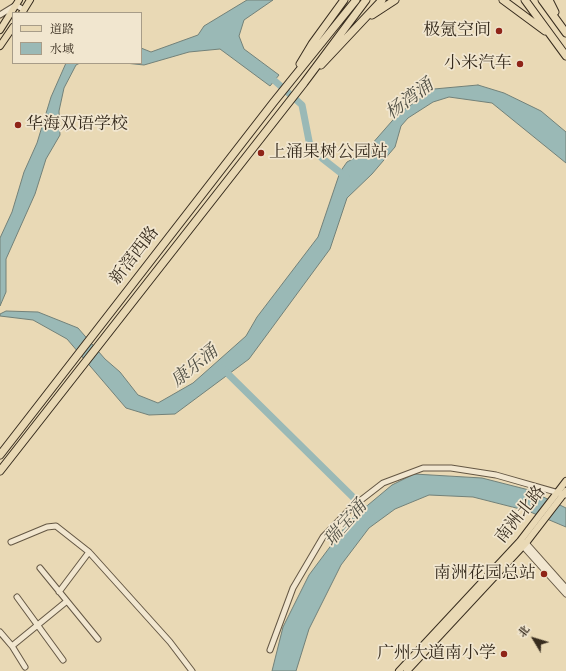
<!DOCTYPE html>
<meta charset="utf-8">
<style>
body{margin:0}
#map{position:relative;width:566px;height:671px;overflow:hidden;background:#e9d9b5;font-family:Cardo,"Noto Serif SC",serif}
canvas{display:block}
.legend{position:absolute;left:12px;top:12px;width:130px;height:52px;box-sizing:border-box;background:#f1e6cf;border:1px solid #a79c88;margin:0;padding:5px 7px;list-style:none;font-size:12px;color:#372c1e}
.legend li{display:flex;align-items:center;gap:8px;height:20px}
.legend b{width:20px;border:1px solid #a79c88}
.north{position:absolute;left:514px;top:619px;width:40px;height:40px;-webkit-text-stroke:3px #f1e6cf;paint-order:stroke;rotate:308deg;font-size:11px;font-weight:700;line-height:16px;text-align:center;color:#372c1e}
.north::after{content:'';display:block;margin:auto;width:14px;height:18px;background:#372c1e;clip-path:polygon(50% 0,100% 100%,50% 72%,0 100%)}
</style>
<div id="map">
<canvas width="566" height="671"></canvas>
<ul class="legend">
<li><b style="height:5px;background:#e9d9b5"></b>道路</li>
<li><b style="height:11px;background:#9ab9b6"></b>水域</li>
</ul>
<div class="north">北</div>
</div>
<script>
const g = document.querySelector('canvas').getContext('2d');
g.lineJoin = 'round';
function paint(path, color) { g.fillStyle = color; g.fill(path, 'evenodd'); }
const poly = rows => new Path2D(rows.map(r => 'M' + r).join(''));
function stroke(path, color, width, dash) { g.strokeStyle = color; g.lineWidth = width; g.lineCap = dash ? 'butt' : 'round'; g.setLineDash(dash || []); g.stroke(path); }
function label(font, color, halo, rows, align = 'center') {
  g.font = font + ' Cardo,"Noto Serif SC",serif'; g.lineWidth = 3.5; g.setLineDash([]); g.textBaseline = 'middle'; g.strokeStyle = halo; g.fillStyle = color; for (const [text, x, y, turn = 0] of rows) {
    g.save(); g.translate(x, y); g.rotate((+turn || 0) * Math.PI / 180); g.textAlign = isNaN(turn) ? turn : align; if (halo) g.strokeText(text, 0, 0); g.fillText(text, 0, 0); g.restore();
  }
}
const water = poly([
 [247,0,273,0,244,20,239,36,244,49,279,75,270,86,220,49,189,52,144,65,125,63,141,63,141,48,151,52,198,35,204,26,247,0],
 [66,63,80,63,76,65,64,88,59,111,60,135,46,159,35,194,6,259,6,292,0,306,0,238,12,212,24,172,37,143,51,97,66,63],
 [478,85,504,93,541,111,566,132,566,163,492,103,449,97,433,102,408,118,401,126,395,147,372,174,347,198,330,249,249,359,175,414,149,415,126,408,67,339,33,320,0,316,0,314,6,311,38,312,78,328,105,359,120,372,138,395,158,403,193,383,246,336,257,317,318,237,340,172,347,162,364,153,399,113,434,89,478,85],
 [414,474,482,478,529,490,566,508,566,527,528,511,473,497,429,495,395,509,369,528,341,565,309,629,296,671,272,671,283,627,309,575,350,520,392,485,414,474]
]);
paint(water, '#9ab9b6');
stroke(water, '#728179', 1);
stroke(poly([
 [267,74,302,105,310,146,323,159,346,177],
 [222,368,364,508,371,511]
]), '#9ab9b6', 7);
const minor = poly([
 [0,15,16,5,24,10],
 [11,542,47,527,56,526,89,552,170,642,192,671],
 [523,542,526,543,566,588],
 [521,544,566,594],
 [40,568,98,639],
 [59,592,89,552],
 [17,597,63,660],
 [0,632,12,646,25,667],
 [12,646,67,601],
 [270,650,293,588,323,537,352,507,383,483,423,468,451,468,496,475,566,495]
]);
const major = poly([
 [22,13,30,0],
 [0,30,19,0],
 [0,46,13,27],
 [399,671,520,541,566,481],
 [407,671,526,543,566,491]
]);
const highway = poly([
 [503,0,545,31],
 [525,0,566,56],
 [542,0,566,33],
 [549,0,555,12],
 [372,15,395,0],
 [300,64,312,44,344,0],
 [321,65,382,0],
 [0,455,273,103,356,0],
 [0,471,304,83,366,0]
]);
stroke(minor, '#645744', 7);
stroke(major, '#372c1e', 8);
stroke(highway, '#372c1e', 9);
stroke(minor, '#f1e6cf', 5);
stroke(major, '#e9d9b5', 6);
stroke(highway, '#e9d9b5', 7);
for (const [x, y, r, color] of [
 [499,31,4,"#8f2418"],
 [520,64,4,"#8f2418"],
 [18,125,4,"#8f2418"],
 [261,153,4,"#8f2418"],
 [544,574,4,"#8f2418"],
 [504,654,4,"#8f2418"]
]) { const dot = new Path2D(); dot.arc(x, y, r, 0, 2 * Math.PI); g.fillStyle = color; g.fill(dot); stroke(dot, '#f1e6cf', 1.5); }
label('17px', '#372c1e', '#f1e6cf', [
 ["极氪空间",491,31],
 ["小米汽车",512,64],
 ["华海双语学校",26,125,"left"],
 ["上涌果树公园站",269,153,"left"],
 ["南洲花园总站",536,574],
 ["广州大道南小学",496,654]
], 'right');
label('17px', '#372c1e', '#f1e6cf', [
 ["新滘西路",135,256,-52],
 ["南洲北路",521,515,-51]
]);
label('italic 18px', '#504f44', '#f1e6cf', [
 ["杨湾涌",410,100,-37],
 ["康乐涌",195,367,-39],
 ["瑞宝涌",346,524,-49]
]);
</script>
